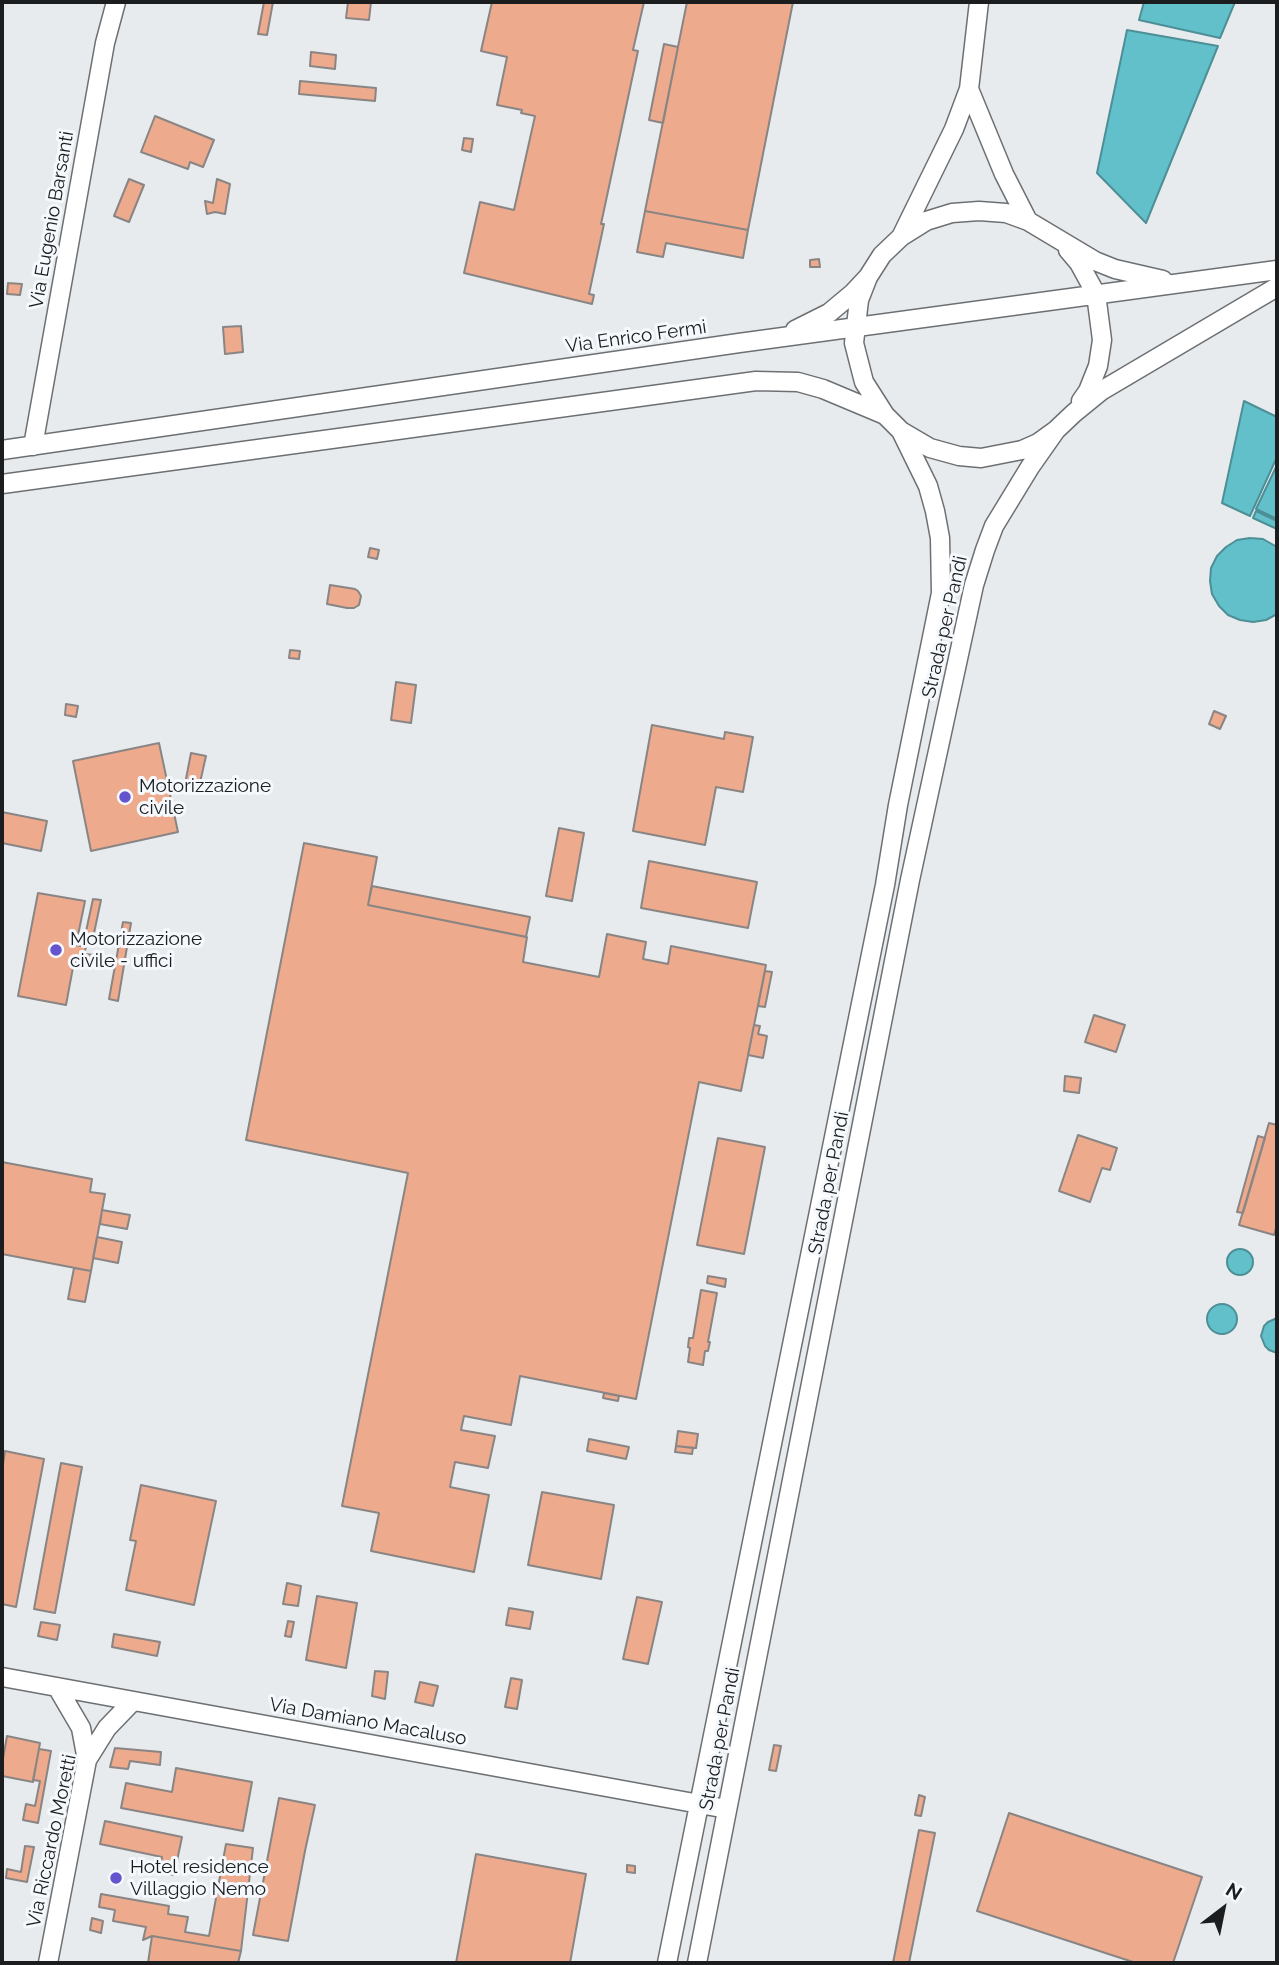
<!DOCTYPE html>
<style>
body{margin:0}
#map{position:relative;width:1279px;height:1965px;overflow:hidden;background:#e8ebee;font-family:Raleway,sans-serif}
canvas{display:block}
.frame{position:absolute;inset:0;border:4px solid #1c1d1e;pointer-events:none}
.north{position:absolute;left:1188px;top:1874px;width:70px;height:70px;-webkit-text-stroke:5px #f5f8fc;paint-order:stroke;rotate:32deg;font-size:19px;font-weight:700;line-height:28px;text-align:center;color:#1c1d1e}
.north::after{content:'';display:block;margin:auto;width:24px;height:32px;background:#1c1d1e;clip-path:polygon(50% 0,100% 100%,50% 72%,0 100%)}
</style>
<div id="map">
<canvas width="1279" height="1965"></canvas>
<div class="frame"></div>
<div class="north">N</div>
</div>
<script>
const g = document.querySelector('canvas').getContext('2d');
g.lineJoin = 'round';
function paint(path, color) { g.fillStyle = color; g.fill(path, 'evenodd'); }
const poly = rows => new Path2D(rows.map(r => 'M' + r).join(''));
function stroke(path, color, width, dash) { g.strokeStyle = color; g.lineWidth = width; g.lineCap = dash ? 'butt' : 'round'; g.setLineDash(dash || []); g.stroke(path); }
function label(font, color, halo, rows, align = 'center') {
  g.font = font + ' Raleway,sans-serif'; g.lineWidth = 6; g.setLineDash([]); g.textBaseline = 'middle'; g.strokeStyle = halo; g.fillStyle = color; for (const [text, x, y, turn = 0] of rows) {
    g.save(); g.translate(x, y); g.rotate((+turn || 0) * Math.PI / 180); g.textAlign = isNaN(turn) ? turn : align; if (halo) g.strokeText(text, 0, 0); g.fillText(text, 0, 0); g.restore();
  }
}
const water = poly([
 [1144,2,1235,2,1220,38,1139,20,1144,2],
 [1127,30,1218,46,1146,223,1097,173,1127,30],
 [1244,401,1277,417,1277,457,1250,516,1222,503,1244,401],
 [1277,465,1277,519,1256,509,1277,465],
 [1256,511,1277,521,1277,529,1253,518,1256,511],
 [1250,538,1263,539,1277,547,1277,614,1266,620,1253,622,1240,620,1228,615,1219,606,1212,594,1210,581,1211,568,1217,556,1226,547,1237,540,1250,538],
 '1227 1262a13 13 0 1 1 26 0a13 13 0 1 1-26 0Z',
 '1207 1319a15 15 0 1 1 30 0a15 15 0 1 1-30 0Z',
 [1277,1318,1277,1353,1269,1350,1265,1346,1261,1336,1264,1326,1268,1322,1277,1318]
]);
paint(water, '#62c0ca');
stroke(water, '#4d8f96', 2);
const building = poly([
 [264,2,273,2,267,35,258,34,264,2],
 [348,2,371,2,369,20,346,18,348,2],
 [492,2,644,2,633,50,638,51,601,224,604,224,589,294,594,295,592,304,464,273,480,202,514,210,535,116,521,113,522,110,497,105,507,57,481,51,492,2],
 [687,2,793,2,748,230,645,211,687,2],
 [664,44,678,47,663,123,649,120,664,44],
 [311,52,336,55,335,69,310,66,311,52],
 [300,81,376,88,375,101,299,94,300,81],
 [155,116,214,140,203,167,190,162,188,169,141,152,155,116],
 [464,138,473,139,471,152,462,150,464,138],
 [129,179,144,185,129,222,114,216,129,179],
 [217,179,230,184,225,214,215,212,207,214,205,201,213,203,217,179],
 [645,211,748,230,743,258,666,243,663,257,637,252,645,211],
 [819,259,820,267,810,267,810,260,819,259],
 [8,283,22,284,20,295,7,294,8,283],
 [241,326,243,352,225,354,223,327,241,326],
 [370,548,379,550,377,559,368,557,370,548],
 [330,585,355,589,358,591,361,596,359,605,354,608,347,608,327,604,330,585],
 [290,650,300,651,299,659,289,658,290,650],
 [396,682,416,685,411,723,391,720,396,682],
 [66,704,78,706,76,717,65,715,66,704],
 [1214,711,1226,716,1220,729,1209,724,1214,711],
 [652,725,724,739,725,732,753,737,743,792,716,787,705,845,633,831,652,725],
 [159,743,178,832,91,851,73,761,159,743],
 [191,753,206,756,199,787,185,784,191,753],
 [2,812,47,821,41,851,2,843,2,812],
 [559,828,584,833,572,901,546,896,559,828],
 [304,843,377,857,368,905,527,937,523,962,599,977,607,934,646,942,643,959,668,964,671,946,766,965,741,1091,699,1082,636,1399,520,1376,511,1425,464,1416,461,1430,495,1436,488,1468,455,1462,450,1487,489,1495,474,1572,371,1551,379,1513,342,1506,408,1173,246,1140,304,843],
 [649,861,757,882,748,928,641,908,649,861],
 [372,886,530,917,526,937,368,905,372,886],
 [38,893,85,901,76,945,86,947,84,954,94,955,92,965,74,962,66,1005,18,996,38,893],
 [93,899,101,900,93,938,85,936,93,899],
 [123,922,131,923,118,1001,109,999,123,922],
 [765,971,772,972,765,1007,758,1006,765,971],
 [1094,1015,1125,1025,1116,1052,1085,1042,1094,1015],
 [754,1025,760,1026,758,1034,767,1036,763,1058,748,1055,754,1025],
 [1065,1076,1081,1078,1079,1093,1064,1091,1065,1076],
 [1269,1123,1277,1125,1277,1225,1274,1235,1239,1225,1269,1123],
 [1078,1135,1117,1148,1110,1170,1102,1168,1090,1202,1059,1191,1078,1135],
 [1258,1136,1265,1138,1243,1213,1237,1212,1258,1136],
 [718,1138,765,1147,744,1254,697,1245,718,1138],
 [2,1162,92,1179,90,1192,105,1194,91,1271,2,1254,2,1162],
 [102,1210,130,1215,127,1229,100,1224,102,1210],
 [97,1237,122,1242,118,1263,93,1258,97,1237],
 [74,1268,91,1271,85,1302,68,1299,74,1268],
 [708,1276,726,1279,725,1287,707,1283,708,1276],
 [701,1290,717,1293,708,1342,710,1342,708,1351,705,1351,703,1365,688,1362,690,1348,688,1347,689,1338,693,1338,701,1290],
 [604,1393,619,1396,618,1401,603,1398,604,1393],
 [678,1431,698,1434,696,1448,676,1446,678,1431],
 [589,1439,629,1447,626,1459,587,1451,589,1439],
 [676,1446,693,1448,692,1454,675,1452,676,1446],
 [5,1451,44,1459,16,1607,2,1604,2,1471,5,1451],
 [61,1463,82,1467,55,1613,34,1609,61,1463],
 [141,1485,216,1501,194,1605,126,1590,136,1541,130,1540,141,1485],
 [542,1492,614,1505,601,1579,528,1565,542,1492],
 [287,1583,301,1586,298,1606,283,1604,287,1583],
 [317,1596,357,1603,346,1668,306,1660,317,1596],
 [637,1597,662,1602,648,1664,623,1659,637,1597],
 [509,1608,533,1612,530,1629,506,1625,509,1608],
 [288,1621,294,1622,291,1637,285,1636,288,1621],
 [41,1622,60,1625,57,1640,38,1636,41,1622],
 [114,1634,160,1642,157,1656,112,1647,114,1634],
 [375,1671,388,1672,385,1699,372,1696,375,1671],
 [511,1678,522,1680,517,1709,505,1707,511,1678],
 [420,1682,438,1686,433,1706,415,1702,420,1682],
 [7,1736,40,1743,33,1782,2,1776,2,1764,7,1736],
 [774,1745,781,1746,776,1771,769,1770,774,1745],
 [115,1748,161,1752,160,1765,130,1761,128,1769,110,1767,115,1748],
 [39,1749,51,1751,38,1823,23,1820,26,1804,35,1806,40,1781,33,1780,39,1749],
 [176,1768,252,1782,243,1831,121,1808,126,1783,172,1792,176,1768],
 [919,1795,925,1797,921,1816,915,1815,919,1795],
 [279,1798,315,1805,305,1851,288,1941,253,1935,279,1798],
 [1009,1813,1202,1877,1173,1963,1136,1963,977,1911,1009,1813],
 [105,1821,182,1837,174,1875,159,1872,162,1857,100,1844,105,1821],
 [919,1830,935,1833,909,1963,893,1963,919,1830],
 [226,1844,253,1848,241,1951,152,1936,143,1940,146,1927,113,1921,115,1910,99,1907,101,1894,169,1906,168,1914,188,1917,185,1932,209,1936,226,1844],
 [25,1846,34,1847,27,1882,6,1878,7,1869,21,1872,25,1846],
 [476,1854,586,1874,570,1963,456,1963,476,1854],
 [627,1865,635,1866,635,1873,627,1872,627,1865],
 [92,1918,103,1921,101,1933,90,1930,92,1918],
 [152,1936,241,1951,238,1963,148,1963,152,1936]
]);
paint(building, '#eeaa8d');
stroke(building, '#898584', 2);
const minor = poly([
 [969,89,1004,174,1028,221],
 [902,235,954,129,969,89,979,2],
 [1068,250,1079,263,1096,294,1102,340,1098,366,1088,391,1081,401],
 [868,277,859,300,854,343,864,382,885,415,901,431,930,448,959,456,981,458,1022,450,1038,443,1056,430,1074,413,1101,391,1277,287],
 [795,330,829,313,853,293,868,277,882,255,902,236,926,221,952,213,979,211,1006,213,1028,221,1095,261,1115,269,1163,280],
 [33,446,105,43,116,2],
 [2,450,739,343,1277,270],
 [2,484,756,381,798,382,823,389,885,415],
 [2,1677,727,1809],
 [57,1687,81,1728,87,1760],
 [48,1963,87,1760,107,1728,133,1701],
 [667,1963,885,885,898,805,941,593,940,538,935,511,928,486,901,431],
 [697,1963,910,880,974,585,985,550,994,526,1030,467,1056,430]
]);
stroke(minor, '#6d7073', 21);
stroke(minor, '#fff', 18);
for (const [x, y, r, color] of [
 [125,797,7,"#6454cd"],
 [56,950,7,"#6454cd"],
 [116,1878,7,"#6454cd"]
]) { const dot = new Path2D(); dot.arc(x, y, r, 0, 2 * Math.PI); g.fillStyle = color; g.fill(dot); stroke(dot, '#f5f8fc', 2.5); }
label('19px', '#1c1d1e', '#f5f8fc', [
 ["Via Eugenio Barsanti",52,220,-80],
 ["Via Enrico Fermi",636,337,-8],
 ["Strada per Pandi",945,627,-77],
 ["Strada per Pandi",829,1183,-79],
 ["Via Damiano Macaluso",368,1722,10],
 ["Strada per Pandi",720,1739,-79],
 ["Via Riccardo Moretti",52,1841,-78]
]);
label('19px', '#1c1d1e', '#f5f8fc', [
 ["Motorizzazione",139,786],
 ["civile",139,808],
 ["Motorizzazione",70,939],
 ["civile - uffici",70,961],
 ["Hotel residence",130,1867],
 ["Villaggio Nemo",130,1889]
], 'left');
</script>
